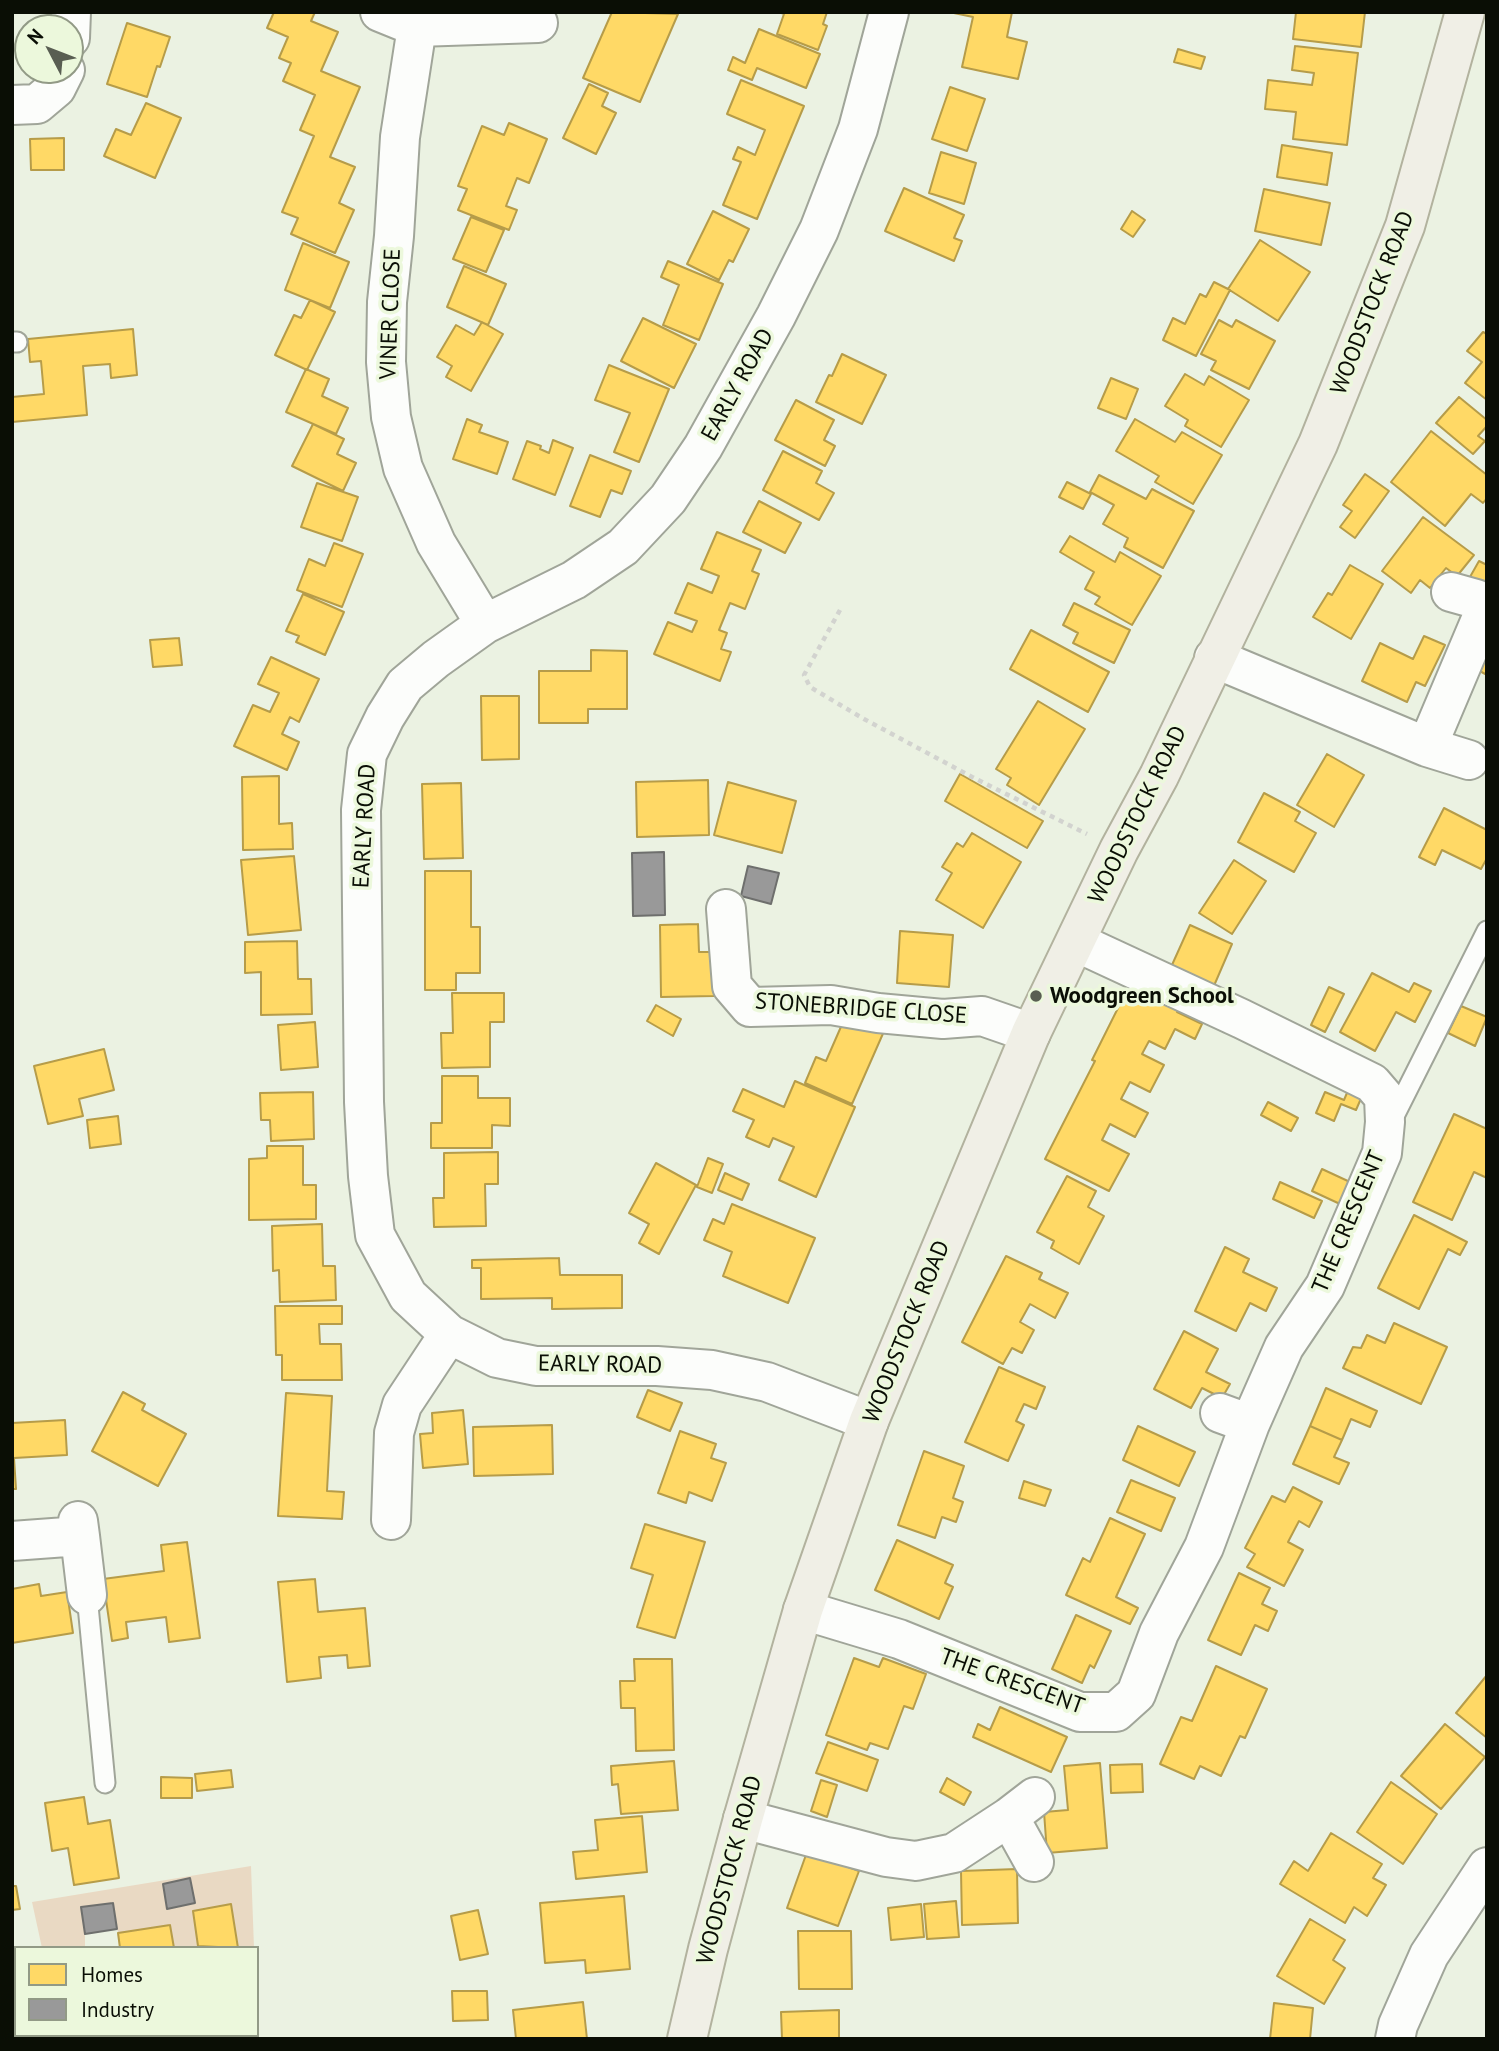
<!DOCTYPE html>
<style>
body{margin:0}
#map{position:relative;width:1499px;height:2051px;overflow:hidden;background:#ebf2e2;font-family:"PT Sans",sans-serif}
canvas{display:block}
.frame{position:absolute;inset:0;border:14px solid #0a0e05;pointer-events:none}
.legend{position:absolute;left:14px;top:1946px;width:245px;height:91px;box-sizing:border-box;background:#ecf8dc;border:2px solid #929a86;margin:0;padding:9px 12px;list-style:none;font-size:21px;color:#0a0e05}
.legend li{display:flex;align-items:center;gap:14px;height:35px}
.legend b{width:35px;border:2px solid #929a86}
.north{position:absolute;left:14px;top:14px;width:70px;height:70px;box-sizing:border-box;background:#ecf8dc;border:2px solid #929a86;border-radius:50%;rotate:312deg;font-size:19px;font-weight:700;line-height:28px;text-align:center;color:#0a0e05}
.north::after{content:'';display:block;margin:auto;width:24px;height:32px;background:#595e52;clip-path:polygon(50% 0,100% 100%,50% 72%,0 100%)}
</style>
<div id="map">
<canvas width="1499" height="2051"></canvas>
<div class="frame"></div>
<ul class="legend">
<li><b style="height:19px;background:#ffd966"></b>Homes</li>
<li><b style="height:19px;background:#999"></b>Industry</li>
</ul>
<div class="north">N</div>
</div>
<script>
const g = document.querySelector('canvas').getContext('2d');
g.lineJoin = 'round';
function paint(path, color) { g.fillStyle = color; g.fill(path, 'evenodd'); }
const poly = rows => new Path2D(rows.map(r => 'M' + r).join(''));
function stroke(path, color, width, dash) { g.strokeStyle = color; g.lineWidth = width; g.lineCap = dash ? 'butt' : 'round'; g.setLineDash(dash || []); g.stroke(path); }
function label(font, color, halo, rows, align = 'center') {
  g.font = font + ' "PT Sans",sans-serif'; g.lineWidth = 7; g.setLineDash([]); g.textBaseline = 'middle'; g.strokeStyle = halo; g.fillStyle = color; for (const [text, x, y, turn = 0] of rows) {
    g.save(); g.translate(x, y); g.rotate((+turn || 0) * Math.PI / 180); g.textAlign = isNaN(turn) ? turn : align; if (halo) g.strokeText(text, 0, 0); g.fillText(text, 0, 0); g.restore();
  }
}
paint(poly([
 [251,1866,254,1948,238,1948,231,1904,193,1911,198,1946,174,1948,170,1925,118,1933,113,1903,81,1907,85,1934,85,1948,42,1948,32,1902],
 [190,1879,195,1903,167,1909,163,1884]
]), '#e9d9c3');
const homes = poly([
 [274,12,315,12,311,21,338,32,321,71,360,87,330,157,355,167,339,203,354,210,335,253,291,234,298,218,282,212,314,136,300,130,315,95,283,81,291,63,279,58,288,37,267,28,274,12],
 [612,12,678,14,640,102,583,78,612,12],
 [779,12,827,12,823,24,827,26,818,50,777,34,784,14,779,12],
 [949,12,1012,12,1007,37,1027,42,1018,79,962,67,973,17,949,12],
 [1296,12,1365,12,1361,47,1293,39,1296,12],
 [127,23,170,37,160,67,157,66,147,97,107,84,127,23],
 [759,29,820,54,806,88,757,68,752,80,728,70,733,57,745,63,759,29],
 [1295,46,1358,53,1347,145,1293,139,1296,112,1265,109,1268,80,1312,85,1314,73,1292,70,1295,46],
 [1178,49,1205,57,1201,69,1174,62,1178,49],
 [741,80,804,106,757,219,723,205,741,162,733,159,738,147,755,155,765,130,727,114,741,80],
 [589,84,608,93,602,106,616,113,596,154,563,138,589,84],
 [950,87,985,99,967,151,932,139,950,87],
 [146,103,181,118,155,178,104,156,116,129,131,135,146,103],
 [509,123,547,139,529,183,517,178,506,206,517,210,509,230,458,210,467,189,458,186,482,126,504,135,509,123],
 [64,138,64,170,31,170,30,139,64,138],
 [1282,145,1332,153,1327,185,1277,177,1282,145],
 [941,152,976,163,964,204,929,193,941,152],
 [904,188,964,215,954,238,962,241,954,261,885,231,904,188],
 [1264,189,1330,203,1321,245,1255,231,1264,189],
 [713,211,749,229,733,262,729,260,719,280,687,264,713,211],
 [1132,211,1145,220,1133,237,1121,229,1132,211],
 [471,217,504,230,486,272,453,259,471,217],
 [1260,240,1310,272,1278,321,1228,289,1260,240],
 [303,243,349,262,330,308,285,290,303,243],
 [668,261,723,284,699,340,663,325,679,285,661,277,668,261],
 [464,266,506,284,488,325,447,307,464,266],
 [1214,282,1230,290,1196,356,1163,340,1173,318,1185,324,1200,294,1206,297,1214,282],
 [310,300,335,312,307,370,275,355,294,315,301,318,310,300],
 [643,318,696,344,674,388,621,361,643,318],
 [1219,320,1232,327,1236,320,1275,341,1249,389,1211,370,1216,361,1201,354,1219,320],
 [482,322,503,334,471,391,446,377,452,366,437,357,456,325,474,335,482,322],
 [133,329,137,375,111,378,110,364,83,366,87,415,12,422,12,397,44,394,41,361,30,362,28,339,133,329],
 [1483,332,1487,334,1487,400,1465,383,1482,362,1467,351,1483,332],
 [842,354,886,375,862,424,816,402,829,375,832,376,842,354],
 [609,365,669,389,639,462,614,452,630,413,595,400,609,365],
 [306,369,329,379,322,396,348,408,336,434,286,412,306,369],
 [1185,374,1204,385,1209,376,1249,400,1221,447,1185,426,1188,420,1165,406,1185,374],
 [1111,378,1138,389,1126,419,1098,408,1111,378],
 [1459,397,1487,420,1487,426,1478,436,1485,441,1473,454,1436,423,1459,397],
 [796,400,834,420,824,440,835,446,825,466,775,440,796,400],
 [467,419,482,425,479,432,508,442,497,474,453,459,467,419],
 [1135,419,1175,442,1182,432,1222,455,1193,504,1155,482,1159,476,1116,451,1135,419],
 [313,424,344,439,337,454,356,463,343,491,292,466,313,424],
 [1431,431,1487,475,1487,498,1483,503,1471,494,1445,526,1391,482,1431,431],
 [553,440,573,448,555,495,513,479,527,441,541,446,540,449,549,453,553,440],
 [783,451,822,471,816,483,834,493,819,520,763,490,783,451],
 [590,455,631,471,622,494,611,490,600,517,570,506,590,455],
 [1365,474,1389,491,1355,538,1340,527,1352,511,1343,505,1365,474],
 [1099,475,1146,499,1152,489,1194,511,1163,568,1124,547,1128,538,1103,524,1114,505,1090,492,1099,475],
 [1067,482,1091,494,1083,509,1059,497,1067,482],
 [317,483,358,497,342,541,301,527,317,483],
 [759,501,801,523,785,553,743,532,759,501],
 [1423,517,1474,555,1457,576,1446,568,1430,588,1420,580,1411,593,1382,571,1423,517],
 [717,532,761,550,752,571,759,574,745,609,730,603,719,630,727,633,721,649,731,652,720,681,654,654,668,622,692,632,697,621,675,613,688,583,712,593,719,576,701,569,717,532],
 [1070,536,1115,562,1120,552,1161,576,1132,625,1095,604,1100,597,1085,589,1094,572,1060,552,1070,536],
 [334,543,363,554,342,607,297,590,309,559,325,566,334,543],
 [1479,561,1487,565,1487,596,1466,584,1479,561],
 [1350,565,1383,584,1351,639,1313,617,1328,593,1332,595,1350,565],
 [303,594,344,612,325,655,296,642,299,636,286,631,303,594],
 [1074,603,1130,630,1114,663,1073,643,1078,633,1063,625,1074,603],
 [1031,630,1109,672,1088,712,1010,669,1031,630],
 [1424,636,1445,645,1425,686,1416,682,1407,702,1362,681,1380,643,1413,659,1424,636],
 [179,638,182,665,153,667,150,640,179,638],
 [591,650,627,651,627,709,588,709,588,723,539,723,539,671,591,671,591,650],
 [1487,650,1487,675,1476,669,1487,650],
 [271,657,319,679,299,722,290,717,282,734,299,742,287,770,234,746,253,705,270,712,279,693,258,684,271,657],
 [481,696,519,696,519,759,482,760,481,696],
 [1038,701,1085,729,1039,805,1007,785,1011,778,996,769,1038,701],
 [1327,754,1364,775,1334,827,1297,805,1327,754],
 [960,774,1043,821,1027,848,945,801,960,774],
 [279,776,279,824,292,823,293,849,243,850,242,777,279,776],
 [708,780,709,835,637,837,636,782,708,780],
 [728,782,796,801,782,853,714,835,728,782],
 [461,783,463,858,424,859,422,784,461,783],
 [1264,793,1300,812,1295,821,1316,833,1294,872,1238,842,1264,793],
 [1444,808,1487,830,1487,858,1481,869,1442,850,1435,865,1419,857,1444,808],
 [972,833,1021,862,983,928,936,900,952,873,942,867,957,843,963,847,972,833],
 [294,856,301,930,248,935,241,860,294,856],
 [1234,860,1266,881,1232,934,1199,913,1234,860],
 [425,871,471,871,471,927,480,927,480,973,456,973,456,990,425,990,425,871],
 [698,924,699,952,714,952,714,996,661,997,660,925,698,924],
 [1190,925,1232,944,1210,995,1167,976,1190,925],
 [900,931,953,935,949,987,897,983,900,931],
 [297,941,298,979,311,979,312,1014,261,1015,261,972,245,973,245,942,297,941],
 [1372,973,1409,992,1414,983,1431,991,1415,1022,1396,1012,1375,1051,1340,1032,1372,973],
 [1129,986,1181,1004,1177,1012,1202,1024,1195,1039,1175,1029,1165,1049,1149,1041,1142,1054,1164,1065,1150,1092,1130,1082,1121,1099,1148,1113,1135,1137,1110,1124,1102,1140,1129,1154,1109,1191,1045,1159,1095,1061,1092,1060,1129,986],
 [1329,987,1344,994,1325,1032,1311,1025,1329,987],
 [452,993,504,993,504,1022,490,1022,490,1067,442,1068,441,1033,453,1033,452,993],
 [656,1005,681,1019,673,1036,647,1021,656,1005],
 [1461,1006,1487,1017,1475,1046,1448,1033,1461,1006],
 [847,1013,885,1029,852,1104,805,1083,816,1057,826,1061,847,1013],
 [315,1022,318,1067,281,1070,278,1025,315,1022],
 [104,1049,114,1090,79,1099,83,1116,48,1124,34,1066,104,1049],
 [442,1076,478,1076,478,1098,510,1098,510,1126,492,1125,492,1148,431,1148,431,1123,442,1123,442,1076],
 [795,1081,855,1107,816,1197,779,1180,794,1147,773,1138,769,1147,746,1137,754,1120,733,1111,743,1089,784,1107,795,1081],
 [1352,1081,1366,1087,1356,1110,1341,1104,1334,1121,1316,1113,1325,1092,1344,1100,1352,1081],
 [313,1092,314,1139,271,1141,270,1120,261,1120,260,1093,313,1092],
 [1268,1102,1298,1118,1291,1131,1261,1115,1268,1102],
 [1454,1114,1487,1129,1487,1178,1474,1172,1452,1220,1413,1202,1454,1114],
 [118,1116,121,1144,90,1148,87,1120,118,1116],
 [267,1146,303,1146,303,1185,316,1185,316,1219,249,1220,249,1159,267,1158,267,1146],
 [498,1152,498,1184,485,1184,486,1226,434,1227,433,1198,444,1198,444,1153,498,1152],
 [708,1158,723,1164,712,1193,697,1187,708,1158],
 [656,1163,696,1185,659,1254,639,1243,649,1224,629,1213,656,1163],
 [1322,1169,1350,1182,1340,1204,1312,1191,1322,1169],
 [725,1173,749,1184,742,1200,718,1190,725,1173],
 [1067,1176,1096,1191,1088,1207,1104,1216,1079,1264,1051,1248,1054,1241,1037,1232,1067,1176],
 [1280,1182,1322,1201,1314,1218,1273,1199,1280,1182],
 [732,1204,815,1238,788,1303,723,1276,732,1252,704,1240,713,1219,724,1224,732,1204],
 [1414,1215,1467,1242,1460,1255,1448,1249,1419,1309,1378,1288,1414,1215],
 [322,1224,323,1266,335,1266,336,1300,280,1302,279,1270,273,1271,272,1226,322,1224],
 [1225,1247,1249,1259,1243,1272,1277,1288,1266,1311,1250,1303,1236,1331,1195,1311,1225,1247],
 [1006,1256,1042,1273,1039,1279,1068,1293,1055,1318,1030,1304,1020,1322,1034,1330,1022,1353,1012,1348,1003,1364,962,1342,1006,1256],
 [559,1258,560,1275,622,1275,622,1308,552,1309,552,1298,481,1299,481,1268,472,1268,472,1260,559,1258],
 [275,1306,342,1306,342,1324,319,1324,320,1344,341,1344,342,1380,282,1380,282,1355,276,1355,275,1306],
 [1394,1323,1447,1347,1421,1404,1343,1368,1353,1347,1361,1348,1367,1335,1385,1343,1394,1323],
 [1184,1331,1218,1349,1206,1372,1230,1384,1222,1398,1202,1388,1191,1408,1154,1389,1184,1331],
 [999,1367,1045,1387,1036,1409,1024,1404,1016,1421,1024,1425,1008,1461,965,1442,999,1367],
 [1326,1388,1377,1411,1370,1427,1351,1419,1342,1440,1310,1426,1326,1388],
 [648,1390,682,1403,670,1431,637,1417,648,1390],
 [123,1392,145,1404,142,1410,186,1434,158,1486,92,1451,123,1392],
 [286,1393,332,1396,327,1491,344,1492,342,1519,278,1516,286,1393],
 [463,1410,468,1464,423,1468,420,1434,433,1433,432,1413,463,1410],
 [65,1420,67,1455,14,1458,16,1489,12,1489,12,1423,65,1420],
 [552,1425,553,1474,474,1476,473,1427,552,1425],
 [1138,1426,1195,1452,1179,1486,1123,1460,1138,1426],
 [1310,1426,1342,1440,1334,1457,1349,1463,1339,1484,1293,1464,1310,1426],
 [680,1431,716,1444,711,1458,726,1463,712,1501,689,1492,686,1503,658,1493,680,1431],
 [924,1451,964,1466,953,1498,963,1502,956,1522,942,1517,935,1538,898,1525,924,1451],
 [1131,1480,1175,1498,1161,1531,1117,1512,1131,1480],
 [1024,1481,1051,1490,1045,1506,1019,1498,1024,1481],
 [1293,1487,1322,1502,1309,1527,1299,1521,1288,1542,1303,1550,1284,1586,1247,1567,1255,1554,1245,1548,1272,1496,1285,1502,1293,1487],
 [1110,1518,1145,1534,1116,1597,1138,1608,1130,1624,1066,1595,1083,1558,1090,1562,1110,1518],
 [645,1524,705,1542,675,1638,637,1627,653,1575,631,1568,645,1524],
 [897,1540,953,1565,945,1583,953,1587,939,1619,875,1590,897,1540],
 [187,1542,200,1638,169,1642,166,1617,126,1622,128,1638,112,1641,103,1579,164,1571,161,1545,187,1542],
 [1239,1573,1270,1588,1262,1604,1277,1611,1268,1631,1255,1625,1241,1655,1208,1640,1239,1573],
 [315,1579,318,1612,365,1608,370,1666,348,1668,347,1655,319,1657,321,1678,287,1682,278,1582,315,1579],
 [39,1584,41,1596,67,1592,73,1633,12,1643,12,1589,39,1584],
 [1076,1615,1111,1631,1094,1668,1090,1665,1082,1683,1052,1669,1076,1615],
 [854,1658,879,1667,883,1658,926,1674,913,1709,904,1706,888,1749,870,1743,867,1750,826,1735,854,1658],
 [634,1659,672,1659,674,1750,636,1751,635,1708,621,1708,620,1681,635,1681,634,1659],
 [1216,1666,1267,1689,1245,1738,1240,1736,1221,1776,1200,1766,1194,1779,1160,1764,1181,1717,1192,1721,1216,1666],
 [1487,1675,1487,1738,1456,1713,1487,1675],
 [1000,1707,1067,1737,1051,1772,973,1737,978,1724,990,1730,1000,1707],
 [1445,1724,1485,1757,1441,1809,1401,1776,1445,1724],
 [828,1742,878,1760,867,1791,816,1773,828,1742],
 [674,1761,678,1810,621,1814,618,1784,612,1785,611,1766,674,1761],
 [1100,1763,1107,1848,1047,1853,1044,1812,1068,1810,1064,1766,1100,1763],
 [1142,1764,1143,1792,1111,1793,1110,1765,1142,1764],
 [231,1770,233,1787,197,1791,195,1774,231,1770],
 [161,1777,192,1778,192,1798,161,1798,161,1777],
 [947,1778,971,1792,964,1805,940,1792,947,1778],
 [821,1780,837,1785,827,1817,811,1811,821,1780],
 [1391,1782,1437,1814,1403,1864,1357,1832,1391,1782],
 [84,1797,88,1824,110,1820,119,1878,74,1885,68,1848,52,1851,45,1803,84,1797],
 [642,1816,647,1872,576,1879,573,1852,598,1850,595,1820,642,1816],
 [1331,1833,1382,1864,1373,1878,1386,1885,1367,1916,1354,1907,1345,1923,1280,1884,1294,1861,1308,1871,1331,1833],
 [807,1852,859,1871,838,1926,787,1908,807,1852],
 [1017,1869,1018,1923,962,1925,961,1871,1017,1869],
 [12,1886,16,1886,20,1909,12,1910,12,1886],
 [624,1896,630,1969,586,1973,585,1960,545,1963,540,1903,624,1896],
 [956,1901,959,1937,927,1939,924,1904,956,1901],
 [231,1904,238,1948,198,1946,193,1911,231,1904],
 [921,1904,924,1937,891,1940,888,1908,921,1904],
 [478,1910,488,1954,460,1960,451,1916,478,1910],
 [1310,1919,1345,1940,1333,1960,1345,1968,1324,2004,1277,1976,1310,1919],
 [170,1925,174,1948,120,1948,118,1933,170,1925],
 [798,1931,851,1931,852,1989,799,1989,798,1931],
 [452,1991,487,1991,488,2020,453,2021,452,1991],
 [583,2002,587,2039,516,2039,513,2010,583,2002],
 [1274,2003,1313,2008,1310,2039,1270,2039,1274,2003],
 [839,2010,839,2039,782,2039,781,2012,839,2010]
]);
paint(homes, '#ffd966');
stroke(homes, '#b69c49', 2);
const industry = poly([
 [664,852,665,915,633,916,632,853,664,852],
 [748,866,779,873,771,904,741,896,748,866],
 [190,1878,195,1903,167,1909,163,1884,190,1878],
 [113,1903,117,1929,85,1934,81,1907,113,1903]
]);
paint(industry, '#999');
stroke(industry, '#6e6f6d', 2);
const lane = poly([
 [12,342,17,342],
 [1391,1122,1487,931],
 [87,1595,105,1783]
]);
const street = poly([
 [380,12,417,27],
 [70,38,71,12],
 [12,105,37,104,56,88,65,70],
 [485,624,436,543,403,468,391,417,386,362,387,302,394,236,400,137,417,27,538,23],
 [1214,658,1427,747,1469,760],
 [1427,747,1485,610,1476,599,1451,592],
 [726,909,732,986,750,1007,831,1005,878,1013,943,1019,982,1016,1031,1033],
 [1220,1413,1250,1424],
 [869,1421,767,1382,712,1370,657,1366,536,1366,497,1358,449,1334,408,1296,375,1235,368,1176,364,1102,361,810,367,754,385,717,405,685,436,659,485,624,574,580,623,547,668,499,703,447,776,316,819,230,858,129,889,12],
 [391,1520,394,1433,402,1405,449,1334],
 [80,1536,87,1595],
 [12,1541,80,1536,78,1521],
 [803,1610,899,1639,1080,1712,1116,1712,1136,1694,1159,1633,1204,1547,1250,1424,1284,1347,1325,1286,1382,1153,1385,1122,1384,1097,1372,1083,1242,1019,1076,942],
 [1009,1817,1034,1862],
 [743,1819,886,1857,916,1861,954,1853,1009,1817,1035,1797],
 [161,2035,187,2035],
 [232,2035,236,2039],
 [1395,2039,1398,2025,1429,1955,1487,1867]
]);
const primary = poly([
 [687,2039,708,1949,743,1819,803,1610,869,1421,1031,1033,1119,850,1159,776,1318,444,1405,226,1465,12]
]);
stroke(lane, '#a0a599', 23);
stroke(street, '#a0a599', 42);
stroke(primary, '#b2b29e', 42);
stroke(poly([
 [840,610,804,675,810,687,864,719,972,777,1087,834]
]), '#d2d3cf', 4.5, [5, 5]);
stroke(lane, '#fcfdfb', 19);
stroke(street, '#fcfdfb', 38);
stroke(primary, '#f0efe6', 38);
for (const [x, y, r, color] of [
 [1036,996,7,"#595e52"]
]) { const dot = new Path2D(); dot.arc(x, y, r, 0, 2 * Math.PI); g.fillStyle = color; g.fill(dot); stroke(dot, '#ecf8dc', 2.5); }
label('23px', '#0a0e05', '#ecf8dc', [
 ["WOODSTOCK ROAD",1373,303,-69],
 ["VINER CLOSE",391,314,-88],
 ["EARLY ROAD",738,385,-61],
 ["WOODSTOCK ROAD",1138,815,-64],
 ["EARLY ROAD",365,826,-87],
 ["STONEBRIDGE CLOSE",861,1009,4],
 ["THE CRESCENT",1349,1222,-67],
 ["WOODSTOCK ROAD",907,1332,-68],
 ["EARLY ROAD",600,1365,1],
 ["THE CRESCENT",1012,1682,20],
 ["WOODSTOCK ROAD",730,1870,-75]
]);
label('bold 23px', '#0a0e05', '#ecf8dc', [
 ["Woodgreen School",1050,996]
], 'left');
</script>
